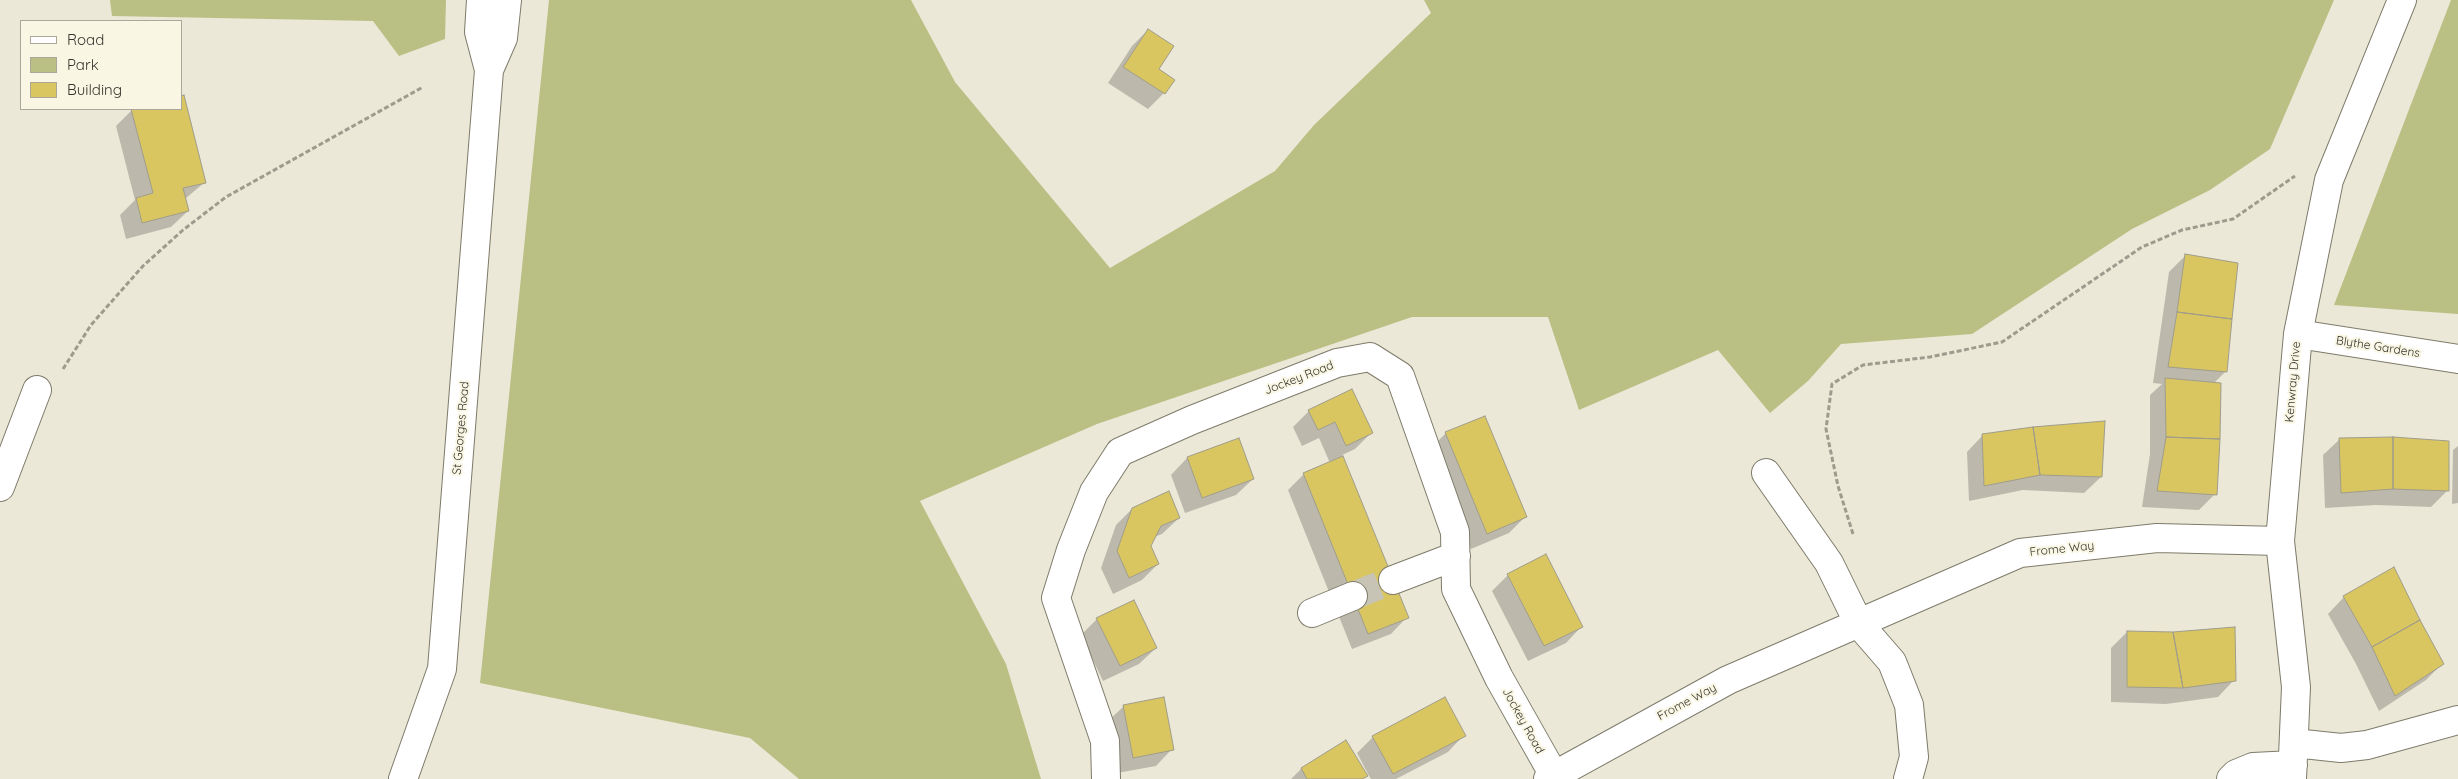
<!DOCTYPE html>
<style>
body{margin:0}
#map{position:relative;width:2458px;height:779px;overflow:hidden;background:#ebe8d7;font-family:Quicksand,sans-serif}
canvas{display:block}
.legend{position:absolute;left:20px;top:20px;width:162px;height:90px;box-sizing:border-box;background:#f9f6e4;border:1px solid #aba89b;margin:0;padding:6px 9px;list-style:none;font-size:15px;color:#35342d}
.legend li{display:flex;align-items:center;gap:10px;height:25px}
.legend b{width:25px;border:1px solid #aba89b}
</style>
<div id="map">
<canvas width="2458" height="779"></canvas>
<ul class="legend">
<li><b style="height:6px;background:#fff"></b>Road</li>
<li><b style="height:14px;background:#bac084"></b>Park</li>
<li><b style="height:14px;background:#d9c660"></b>Building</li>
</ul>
</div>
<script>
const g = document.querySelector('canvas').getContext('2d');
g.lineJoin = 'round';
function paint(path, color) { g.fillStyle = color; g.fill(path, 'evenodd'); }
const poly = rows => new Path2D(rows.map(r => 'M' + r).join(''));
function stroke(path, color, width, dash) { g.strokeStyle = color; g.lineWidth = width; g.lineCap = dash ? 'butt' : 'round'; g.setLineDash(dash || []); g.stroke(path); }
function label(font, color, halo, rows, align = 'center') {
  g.font = font + ' Quicksand,sans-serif'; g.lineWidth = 4; g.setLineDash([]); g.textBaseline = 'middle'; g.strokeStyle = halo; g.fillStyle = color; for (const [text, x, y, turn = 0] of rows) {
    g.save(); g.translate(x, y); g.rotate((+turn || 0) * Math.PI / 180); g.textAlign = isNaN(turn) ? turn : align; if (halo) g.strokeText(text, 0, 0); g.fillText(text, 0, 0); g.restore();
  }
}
paint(poly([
 [110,0,446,0,445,39,399,56,373,21,112,16],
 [549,0,911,0,955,82,1110,268,1275,171,1314,125,1431,13,1424,0,2334,0,2270,149,2210,190,2132,229,1972,334,1841,344,1808,381,1770,413,1718,350,1579,410,1548,317,1412,317,1097,424,920,501,1006,664,1041,779,799,779,750,738,480,683],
 [2451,0,2458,0,2458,314,2334,305]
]), '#bac084');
paint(poly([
 [1148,30,1164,93,1148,109,1108,83,1132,46],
 [136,109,181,109,205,182,185,199,188,211,171,227,126,239,120,215,135,200,116,126,132,110],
 [2185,256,2226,371,2213,384,2215,494,2199,510,2142,507,2150,454,2150,395,2162,384,2153,383,2169,272],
 [1309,411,1371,433,1355,449,1342,455,1407,617,1391,634,1352,649,1288,490,1304,474,1330,463,1319,438,1302,446,1293,427],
 [1446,433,1525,517,1509,533,1471,549,1430,449],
 [1983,435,2101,477,2084,493,2023,490,1969,501,1967,452],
 [2340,439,2447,491,2431,507,2376,505,2325,508,2323,455],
 [1238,440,1253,479,1236,495,1185,513,1171,475,1187,458],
 [2458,446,2458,503,2452,504,2453,450],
 [1132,509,1179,518,1162,534,1154,537,1150,546,1158,564,1142,580,1113,594,1101,568,1116,525],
 [1508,575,1582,626,1566,643,1528,661,1492,591],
 [2344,597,2442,664,2426,680,2379,711,2356,664,2328,614],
 [1097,619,1156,648,1139,664,1103,681,1081,635],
 [2127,632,2234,680,2218,697,2166,704,2111,702,2111,648],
 [1124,706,1172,749,1156,766,1117,773,1107,722],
 [1464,735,1448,752,1396,779,1371,779,1368,774,1363,779,1291,779,1301,769,1346,742,1366,775,1368,774,1357,753,1373,737]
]), '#0003');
const building = poly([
 [1148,29,1174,46,1159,69,1175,80,1165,94,1123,67,1148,29],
 [184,95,206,183,183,188,189,211,142,223,136,198,153,193,131,109,181,109,181,96,184,95],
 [2185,254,2238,263,2232,319,2177,312,2185,254],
 [2177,312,2232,319,2227,372,2168,367,2177,312],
 [2165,378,2221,383,2220,439,2166,437,2165,378],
 [1352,389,1373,433,1346,446,1335,422,1318,430,1308,410,1352,389],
 [1485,416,1527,517,1487,534,1445,432,1485,416],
 [2105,421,2102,477,2040,475,2033,427,2105,421],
 [2033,427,2040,475,1984,486,1982,434,2033,427],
 [2166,437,2220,439,2217,495,2157,491,2166,437],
 [2393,437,2393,489,2341,493,2339,438,2393,437],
 [2393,437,2449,441,2449,491,2393,489,2393,437],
 [1239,438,1254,479,1202,498,1187,457,1239,438],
 [1343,456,1409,618,1368,634,1303,473,1343,456],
 [1169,491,1180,518,1161,526,1151,546,1159,564,1129,578,1117,551,1132,508,1169,491],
 [1546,554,1583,627,1544,646,1507,574,1546,554],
 [2394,567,2420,620,2372,647,2343,596,2394,567],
 [1134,600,1157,648,1120,666,1096,618,1134,600],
 [2420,620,2444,664,2395,696,2372,647,2420,620],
 [2235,627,2236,681,2183,688,2173,632,2235,627],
 [2127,631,2173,632,2183,688,2127,687,2127,631],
 [1164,697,1174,750,1133,758,1123,705,1164,697],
 [1445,697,1466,736,1393,774,1372,736,1445,697],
 [1346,740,1368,776,1362,779,1307,779,1301,768,1346,740]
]);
paint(building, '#d9c660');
stroke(building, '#9f9c8c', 1);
stroke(poly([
 [1353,596,1393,580]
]), '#c7c4b5', 28, [28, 14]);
const minor = poly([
 [489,70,503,38,507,0],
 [2298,334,2458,359],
 [1766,473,1829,563,1859,624,1892,662,1909,705,1914,757,1908,779],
 [0,487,37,390],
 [1393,580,1456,556],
 [1312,613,1353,596],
 [2294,743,2341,748,2367,745,2458,720],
 [403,779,442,669,489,70,479,32,481,0],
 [1106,779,1105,741,1056,598,1071,550,1094,492,1120,452,1192,420,1337,363,1370,357,1400,376,1455,532,1456,589,1499,678,1556,779],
 [1548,779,1728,680,2020,553,2157,538,2280,541],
 [2231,779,2236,774,2253,767,2293,765],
 [2292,779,2296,687,2280,541,2298,334,2329,180,2402,0]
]);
stroke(minor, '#7e7b6b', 30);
stroke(poly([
 [63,369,91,325,143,266,183,230,226,197,423,87],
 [1853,534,1838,486,1826,429,1832,384,1863,365,1930,357,2002,342,2142,247,2182,230,2233,219,2295,176]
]), '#9d9b8e', 3, [5, 2.5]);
stroke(minor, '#fff', 28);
label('12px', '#35342d', '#f9f6e4', [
 ["Blythe Gardens",2378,347,9],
 ["Jockey Road",1299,378,-21],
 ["Kenwray Drive",2293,382,-85],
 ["St Georges Road",461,428,-85],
 ["Frome Way",2062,549,-6],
 ["Frome Way",1687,702,-28],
 ["Jockey Road",1523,721,61]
]);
</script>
